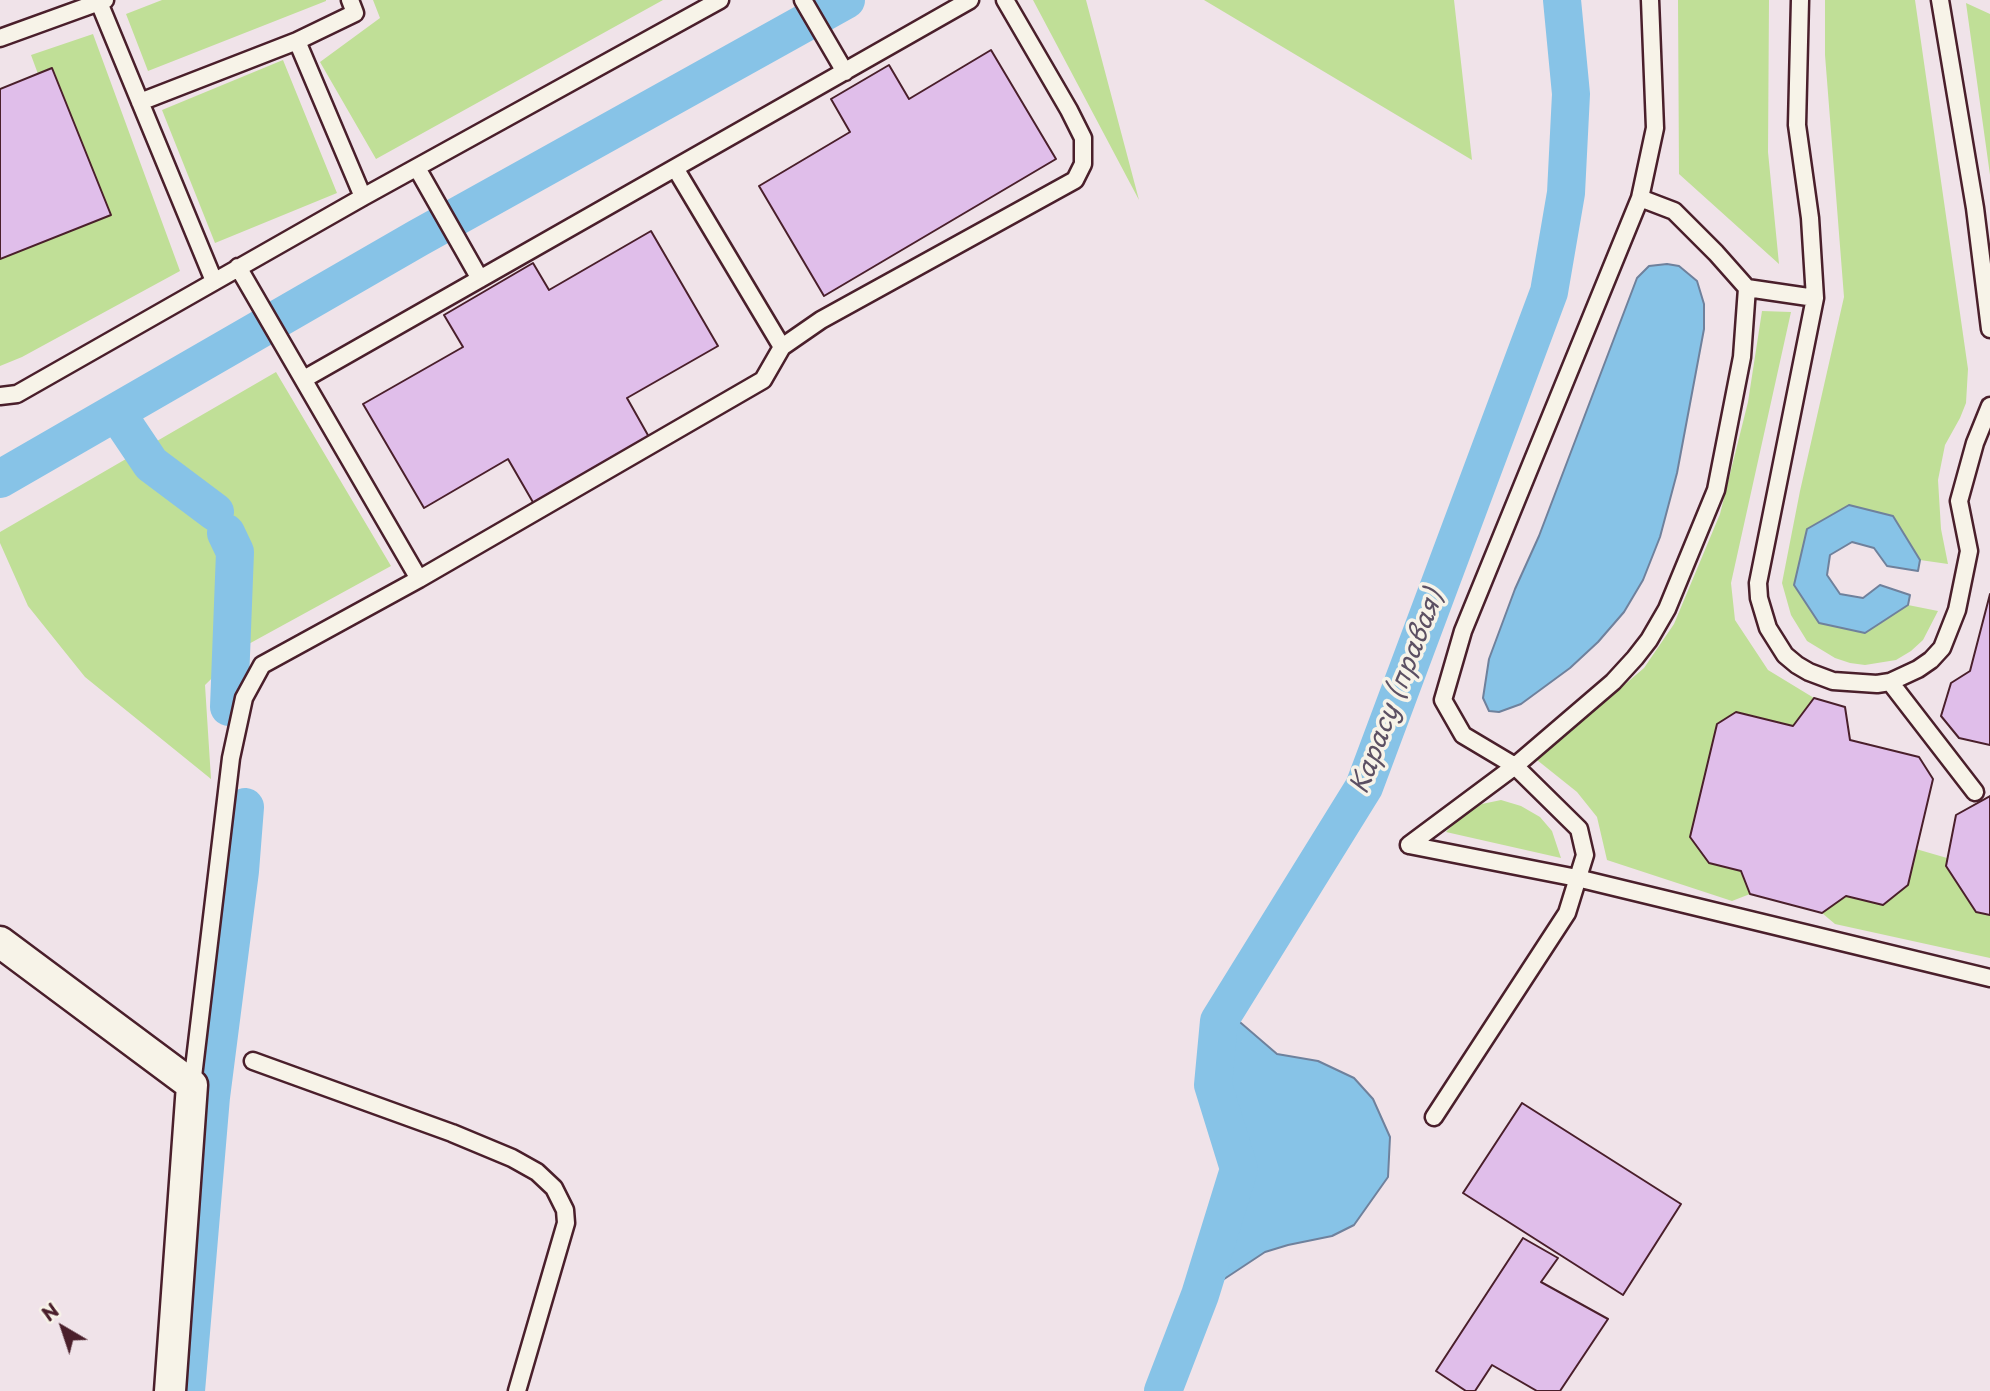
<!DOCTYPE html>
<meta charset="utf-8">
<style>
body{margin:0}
#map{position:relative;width:1990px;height:1391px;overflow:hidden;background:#f0e3e9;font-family:"Playpen Sans",sans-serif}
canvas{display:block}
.north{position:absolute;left:28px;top:1293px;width:70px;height:70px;-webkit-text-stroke:5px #f7f3e8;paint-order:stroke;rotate:321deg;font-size:19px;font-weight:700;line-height:28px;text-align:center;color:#4a1f2b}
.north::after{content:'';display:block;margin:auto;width:24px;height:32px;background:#4a1f2b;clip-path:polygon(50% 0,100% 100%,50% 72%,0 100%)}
</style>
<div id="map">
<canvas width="1990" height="1391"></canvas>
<div class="north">N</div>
</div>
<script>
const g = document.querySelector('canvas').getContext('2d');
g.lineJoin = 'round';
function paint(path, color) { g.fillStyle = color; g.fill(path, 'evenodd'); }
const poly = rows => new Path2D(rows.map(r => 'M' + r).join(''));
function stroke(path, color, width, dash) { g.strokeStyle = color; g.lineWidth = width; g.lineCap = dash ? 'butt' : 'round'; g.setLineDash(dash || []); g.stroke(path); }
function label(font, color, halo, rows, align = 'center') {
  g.font = font + ' "Playpen Sans",sans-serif'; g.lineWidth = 7; g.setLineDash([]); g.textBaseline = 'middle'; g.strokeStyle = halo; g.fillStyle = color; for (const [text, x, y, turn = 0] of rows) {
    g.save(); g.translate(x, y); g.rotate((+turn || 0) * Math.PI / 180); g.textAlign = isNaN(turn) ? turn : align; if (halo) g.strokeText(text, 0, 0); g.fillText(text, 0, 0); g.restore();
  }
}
paint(poly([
 [162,0,326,0,326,1,148,71,126,14],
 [373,0,663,0,376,159,320,62,380,18],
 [1033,0,1086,0,1139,200],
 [1204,0,1454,0,1472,160],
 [1678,0,1769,0,1768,152,1779,264,1679,174],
 [1825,0,1915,0,1968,369,1966,403,1960,418,1945,445,1938,480,1941,529,1948,564,1920,560,1893,516,1849,505,1794,585,1864,633,1908,605,1938,611,1923,640,1911,651,1896,660,1865,665,1850,663,1835,658,1807,641,1791,615,1782,583,1800,491,1844,297,1825,55],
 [1966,3,1990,14,1990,175],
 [93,34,180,271,22,357,0,366,0,259,111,215,53,69,38,74,31,55],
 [283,60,337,193,215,243,162,110],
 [1762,311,1791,312,1731,583,1735,620,1768,670,1814,698,1793,726,1736,712,1717,724,1690,837,1709,863,1741,871,1750,894,1732,901,1607,860,1597,817,1577,792,1537,760,1644,668,1674,624,1720,514,1748,402],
 [276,372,391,566,245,646,205,685,211,779,85,677,28,606,0,543,0,532],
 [1501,800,1521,806,1540,817,1552,831,1561,858,1446,832,1460,817,1482,804],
 [1916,849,1947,858,1976,912,1990,915,1990,958,1835,924,1822,913,1846,896,1883,905,1908,885]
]), '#c0df97');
const water = poly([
 [1667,264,1679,266,1697,281,1704,304,1704,329,1677,473,1660,537,1643,580,1624,612,1598,642,1570,668,1521,704,1499,712,1489,711,1483,698,1489,659,1515,589,1539,536,1637,278,1649,266,1667,264],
 [1849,505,1893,516,1920,560,1918,571,1887,566,1874,548,1852,542,1830,555,1827,575,1840,594,1863,598,1880,585,1910,595,1908,605,1865,633,1819,623,1794,585,1807,529,1849,505],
 [1227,1011,1277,1054,1318,1061,1354,1078,1373,1099,1390,1137,1388,1177,1354,1225,1332,1236,1288,1245,1265,1252,1200,1295,1239,1169,1213,1085,1219,1021,1227,1011]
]);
paint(water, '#87c3e7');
stroke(water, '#6f819c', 2);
stroke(poly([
 [116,412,151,464,215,512],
 [0,479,418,238,846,0],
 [226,533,235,552,229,707],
 [186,1391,211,1097,240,871,245,807],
 [1163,1391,1200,1295,1239,1169,1213,1085,1219,1021,1364,787,1549,292,1566,193,1571,94,1562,0]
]), '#87c3e7', 38);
const building = poly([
 [991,50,1056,159,824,296,759,186,850,132,831,99,889,65,909,99,991,50],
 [52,68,111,215,0,259,0,89,52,68],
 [651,231,718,346,627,398,649,437,534,504,508,459,424,508,363,404,463,347,444,315,533,263,549,290,651,231],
 [1990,594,1990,745,1959,738,1941,716,1951,683,1970,671,1990,594],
 [1814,698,1845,707,1850,740,1919,757,1933,779,1908,885,1883,905,1846,896,1822,913,1750,894,1741,871,1709,863,1690,837,1717,724,1736,712,1793,726,1814,698],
 [1990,796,1990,915,1976,912,1946,866,1956,815,1990,796],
 [1522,1103,1681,1204,1623,1295,1463,1193,1522,1103],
 [1523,1238,1558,1258,1541,1282,1608,1319,1560,1391,1537,1391,1492,1365,1475,1391,1466,1391,1436,1371,1523,1238]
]);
paint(building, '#e0beea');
stroke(building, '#4a1f2b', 2);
const lane = poly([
 [98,0,214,281],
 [803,0,845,72],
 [1800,0,1797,125,1810,218,1815,298,1758,583,1759,598,1768,628,1785,655,1797,665,1809,672,1833,681,1877,684,1890,682,1918,669,1931,660,1942,648,1957,610,1969,551,1959,501,1975,443,1990,406],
 [1940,0,1975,208,1990,329],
 [0,38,105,0],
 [297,41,363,197],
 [140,102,297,41,355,13,350,0],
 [417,168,480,279],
 [675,168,782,347],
 [238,267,419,579,763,380,782,347,821,320,1075,180,1083,164,1083,138,1069,110,1005,0],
 [1747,288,1815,298],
 [304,379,970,0],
 [0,396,17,394,363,197,720,0],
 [1890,682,1975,792],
 [1409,845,1515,766,1613,682,1635,658,1649,640,1667,609,1716,490,1742,357,1747,288,1716,253,1674,211,1640,198],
 [1409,845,1577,878,1990,978],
 [253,1061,452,1133,512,1158,537,1172,554,1188,565,1210,566,1223,517,1391],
 [192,1085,231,758,244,698,262,665,419,579],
 [1434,1117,1567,913,1585,855,1579,829,1515,766,1463,735,1443,700,1463,631,1640,198,1655,128,1650,0]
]);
const street = poly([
 [0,942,192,1085,170,1391]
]);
stroke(lane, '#4a1f2b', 21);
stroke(street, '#4a1f2b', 35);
stroke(lane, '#f7f3e8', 16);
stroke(street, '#f7f3e8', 30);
label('italic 26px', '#5c5063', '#f7f3e8', [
 ["Карасу (правая)",1398,692,-69]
]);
</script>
